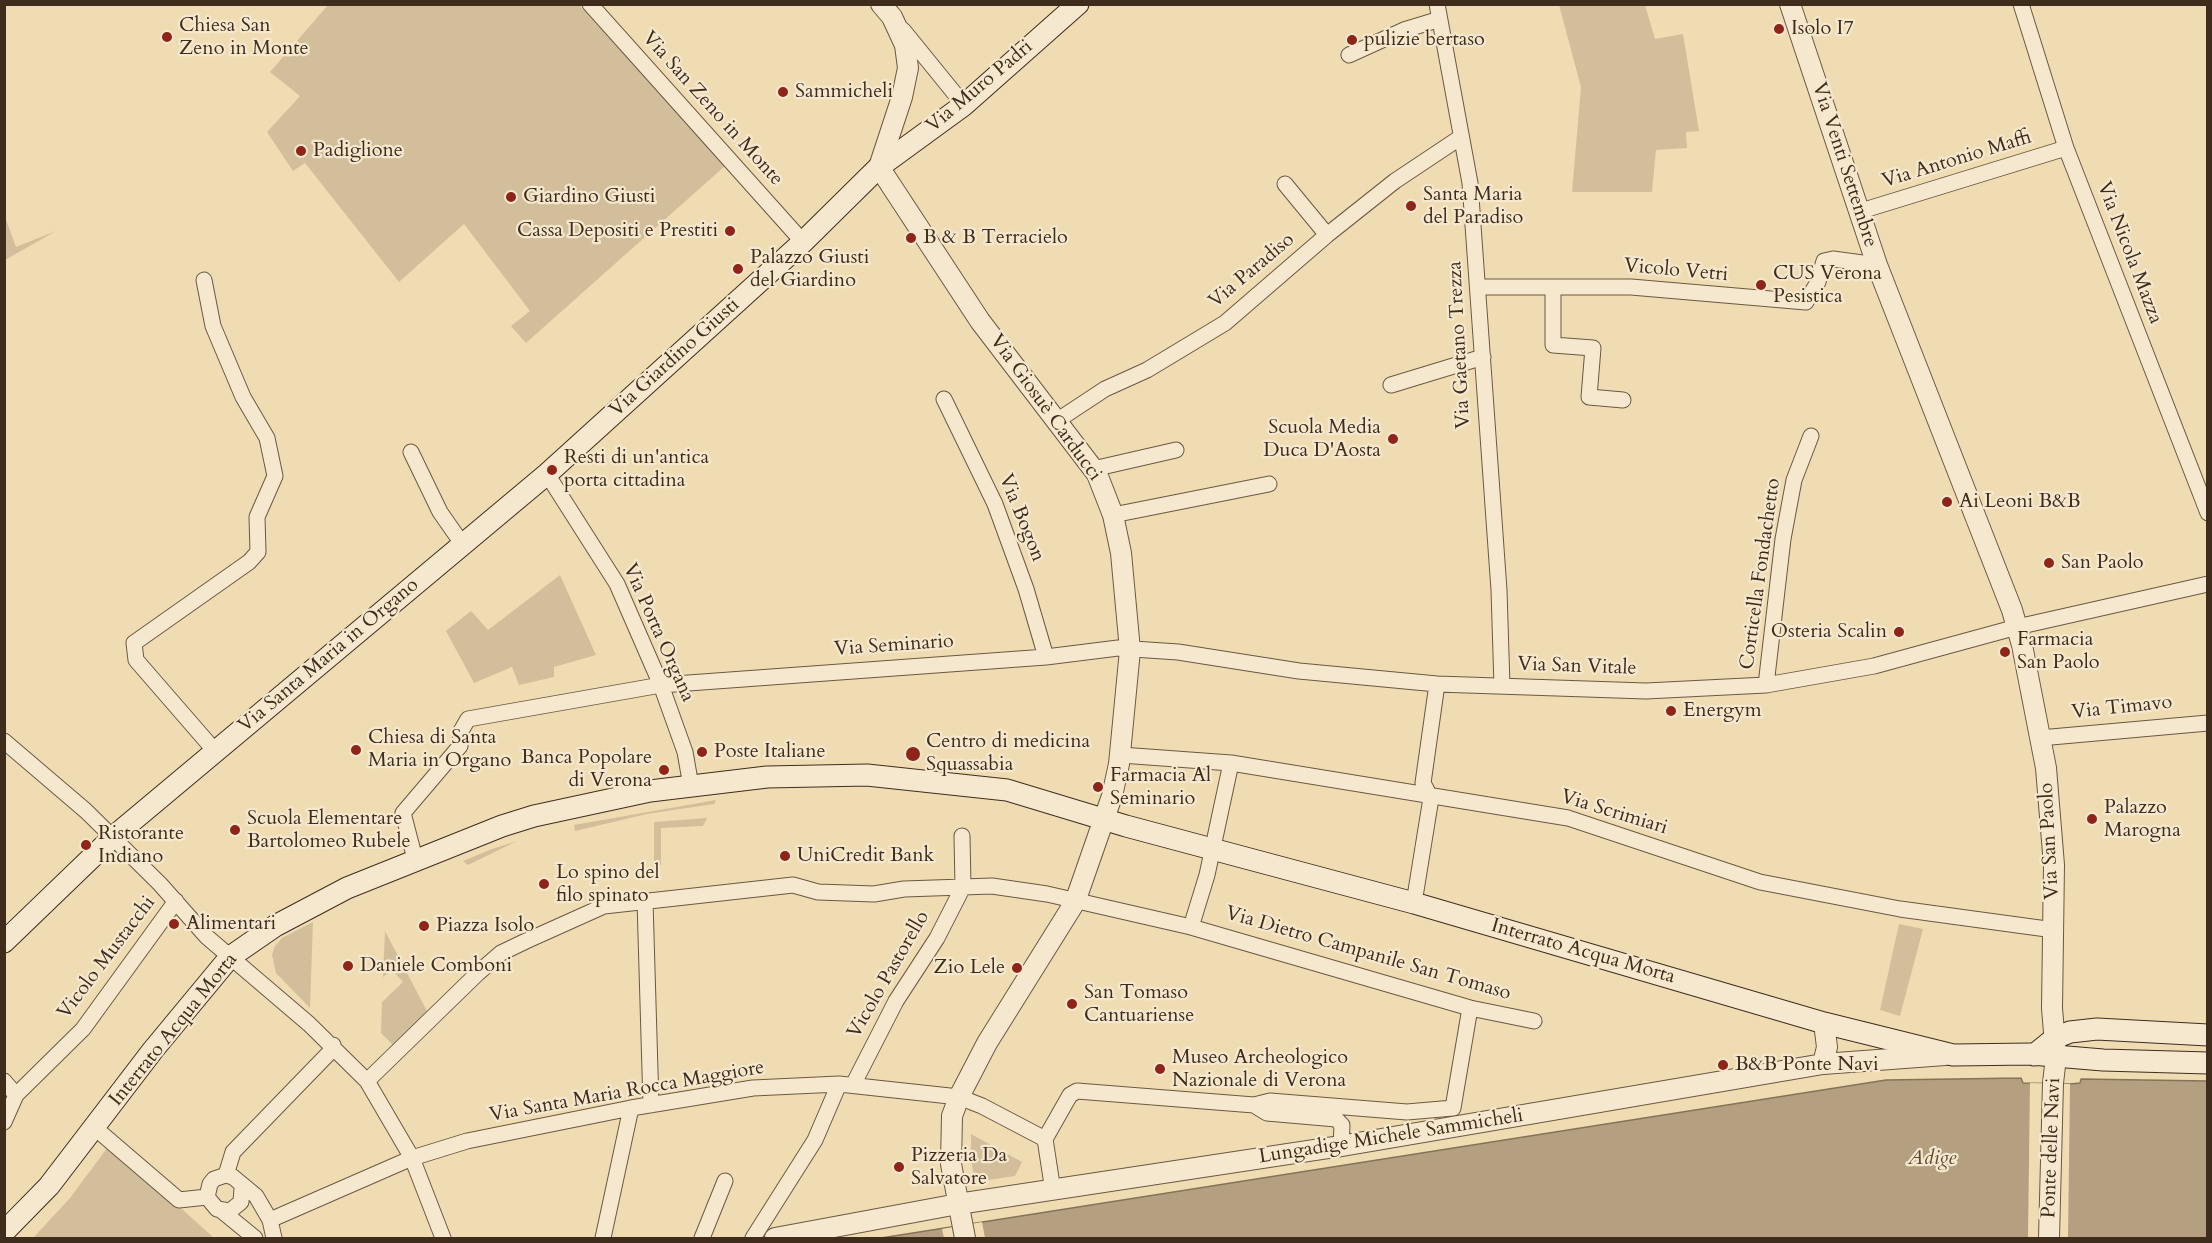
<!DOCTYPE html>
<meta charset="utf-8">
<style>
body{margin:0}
#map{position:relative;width:2212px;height:1243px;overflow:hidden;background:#f0dcb3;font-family:Cardo,serif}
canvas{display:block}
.frame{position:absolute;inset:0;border:6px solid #402c1d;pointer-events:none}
</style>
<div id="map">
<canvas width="2212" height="1243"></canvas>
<div class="frame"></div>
</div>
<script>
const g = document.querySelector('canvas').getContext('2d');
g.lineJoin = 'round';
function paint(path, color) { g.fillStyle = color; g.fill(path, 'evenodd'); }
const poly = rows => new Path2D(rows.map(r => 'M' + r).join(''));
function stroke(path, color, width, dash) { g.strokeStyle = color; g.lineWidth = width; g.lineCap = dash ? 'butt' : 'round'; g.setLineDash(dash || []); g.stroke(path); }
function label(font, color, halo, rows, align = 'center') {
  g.font = font + ' Cardo,serif'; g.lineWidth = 4.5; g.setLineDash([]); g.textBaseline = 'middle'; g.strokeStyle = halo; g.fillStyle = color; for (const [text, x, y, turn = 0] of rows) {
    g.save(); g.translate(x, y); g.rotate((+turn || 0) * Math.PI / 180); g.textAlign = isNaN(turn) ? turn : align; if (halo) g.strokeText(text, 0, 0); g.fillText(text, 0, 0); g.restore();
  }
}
paint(poly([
 [328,5,579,5,725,166,526,343,511,326,530,311,464,224,399,282,305,163,293,171,267,132,300,96,270,72],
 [1559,5,1645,5,1655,39,1683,34,1699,131,1686,132,1687,148,1656,150,1652,192,1572,192,1581,87],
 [4,214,16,247,56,231,5,260],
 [560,575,596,655,554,667,554,677,519,685,512,667,474,683,446,631,471,611,488,630],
 [716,800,714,804,647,814,575,831,574,825],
 [707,818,703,826,661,828,661,865,654,866,654,822],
 [517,841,468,865,463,861,492,849],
 [313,922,310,1008,276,973,272,955,275,946,282,938],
 [1899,924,1923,929,1900,1016,1880,1010],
 [385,931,428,1013,393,1045,381,1033,382,1002,403,982,392,970,383,977],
 [971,1134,1022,1162,1015,1176,975,1182,971,1160],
 [110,1144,214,1238,33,1238,70,1198]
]), '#d2be9a');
const water = poly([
 [2021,1078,2023,1083,2070,1084,2080,1083,2081,1079,2207,1081,2207,1238,881,1238,1886,1080,2021,1078]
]);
paint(water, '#b4a080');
stroke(water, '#867258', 1.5);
paint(poly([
 [2030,1083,2070,1084,2068,1238,2028,1238],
 [982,1222,985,1238,944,1238,942,1229]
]), '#f0dcb3');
const minor = poly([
 [590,4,803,242],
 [1437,4,1470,183,1499,590,1502,686],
 [2021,4,2066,148,2208,513],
 [903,30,964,105],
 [1349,55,1404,30,1437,20],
 [1285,184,1327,235],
 [1861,211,2066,148],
 [204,280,213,326,243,397,267,438,275,476,257,517,258,552,249,562,134,643,136,660,215,751],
 [1479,287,1631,287,1806,302,1818,282,1824,261,1833,259,1877,265],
 [1553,287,1553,345,1593,348,1589,397,1623,400],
 [1391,385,1483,357],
 [944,399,995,504,1026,589,1046,657],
 [1058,420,1105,389,1147,370,1225,323,1327,235,1395,181,1461,137],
 [411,452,440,512,463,545],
 [1093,469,1176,450],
 [547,474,617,584,661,685,685,752,691,786],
 [1113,515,1269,484],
 [1766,685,1783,539,1794,480,1811,436],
 [2040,738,2208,723],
 [4,741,86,811,160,884,207,937,309,1024,367,1081,412,1158,443,1238],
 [1121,755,1231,763,1568,818,1760,882,1900,909,2054,930],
 [1431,798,1423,783,1437,684],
 [415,859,403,813,460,746,461,731,468,719,661,685,1046,657,1118,648,1178,652,1299,671,1437,684,1646,691,1766,685,1874,666,2017,627,2208,584],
 [645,901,651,1105],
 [1414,903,1431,798],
 [1191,927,1207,875,1231,763],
 [4,1081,16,1095],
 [367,1081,478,973,501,953,526,941,604,906,793,885,818,892,874,894,904,889,992,886,1047,894,1191,927,1470,1008,1534,1021],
 [853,1085,896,1001,937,938,963,887,962,836],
 [1254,1105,1270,1101,1407,1112,1453,1108,1470,1008],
 [4,1122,16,1095,83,1029,176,901],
 [95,1128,179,1200,207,1197],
 [226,1175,233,1152,330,1052,333,1045],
 [242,1188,241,1202,230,1211,217,1209,207,1197,210,1184,214,1179,226,1175,233,1177,256,1196,270,1220,274,1238],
 [1053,1191,1045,1139,1070,1095,1077,1091,1254,1105,1267,1113,1336,1119,1342,1125,1341,1146],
 [222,1211,255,1238],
 [270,1220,412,1158,467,1141,631,1108,753,1088,839,1084,959,1097,982,1106,1045,1139],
 [603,1238,631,1108],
 [702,1238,725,1181],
 [753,1238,815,1140,839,1084]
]);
const tertiary = poly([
 [881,4,892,17,905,45,908,68,902,97,879,167,980,321,1097,474,1113,515,1121,553,1130,650,1119,764,1112,796,1075,902,987,1043,959,1097,952,1116,951,1164,965,1238],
 [1790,4,1877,265,2012,610,2022,645,2046,768,2054,865,2052,1008,2056,1057,2053,1083,2049,1238],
 [1823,1064,1827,1047,1824,1023],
 [775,1238,958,1204,1341,1146,1823,1064,1945,1055]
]);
const secondary = poly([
 [4,942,112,838,547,474,803,242,879,167,964,105,1078,4],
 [2034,1055,2055,1038,2070,1032,2097,1029,2208,1035],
 [4,1232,49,1186,153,1050,230,957,275,926,347,888,502,826,534,816,650,791,767,777,867,775,1007,790,1126,826,1414,903,1824,1023,1953,1055,2031,1054,2103,1060,2208,1063]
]);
stroke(minor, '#6c5842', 17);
stroke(tertiary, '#6c5842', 22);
stroke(secondary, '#402c1d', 23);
stroke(minor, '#f5e8ce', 15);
stroke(tertiary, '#f5e8ce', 20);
stroke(secondary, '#f5e8ce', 21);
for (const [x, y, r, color] of [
 [1779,29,6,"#8f2418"],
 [167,37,6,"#8f2418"],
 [1352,40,6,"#8f2418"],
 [783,92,6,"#8f2418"],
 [301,151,6,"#8f2418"],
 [511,197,6,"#8f2418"],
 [1411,206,6,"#8f2418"],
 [730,231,6,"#8f2418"],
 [911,238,6,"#8f2418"],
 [738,269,6,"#8f2418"],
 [1761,285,6,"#8f2418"],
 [1393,439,6,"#8f2418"],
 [552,470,6,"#8f2418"],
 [1947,502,6,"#8f2418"],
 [2049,563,6,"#8f2418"],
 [1899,632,6,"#8f2418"],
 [2005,652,6,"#8f2418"],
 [1671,711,6,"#8f2418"],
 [356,750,6,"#8f2418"],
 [702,752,6,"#8f2418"],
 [913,754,8,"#8f2418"],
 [664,770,6,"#8f2418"],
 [1098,787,6,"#8f2418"],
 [2092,819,6,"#8f2418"],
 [235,830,6,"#8f2418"],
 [86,845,6,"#8f2418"],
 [785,856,6,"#8f2418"],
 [544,884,6,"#8f2418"],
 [174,924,6,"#8f2418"],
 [424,926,6,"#8f2418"],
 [348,966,6,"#8f2418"],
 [1017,968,6,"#8f2418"],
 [1072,1004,6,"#8f2418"],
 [1723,1065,6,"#8f2418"],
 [1160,1069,6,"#8f2418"],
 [899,1167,6,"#8f2418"]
]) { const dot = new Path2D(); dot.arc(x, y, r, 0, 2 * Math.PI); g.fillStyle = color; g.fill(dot); stroke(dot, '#f5e8ce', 2); }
label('20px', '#402c1d', '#f5e8ce', [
 ["Chiesa San",179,26],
 ["Zeno in Monte",179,49],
 ["Isolo I7",1791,29],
 ["pulizie bertaso",1364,40],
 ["Sammicheli",795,92],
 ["Padiglione",313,151],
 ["Santa Maria",1423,195],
 ["del Paradiso",1423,218],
 ["Giardino Giusti",523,197],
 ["Cassa Depositi e Prestiti",718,231,"right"],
 ["B & B Terracielo",923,238],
 ["Palazzo Giusti",750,258],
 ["del Giardino",750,281],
 ["CUS Verona",1773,274],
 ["Pesistica",1773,297],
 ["Scuola Media",1381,428,"right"],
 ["Duca D'Aosta",1381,451,"right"],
 ["Resti di un'antica",564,458],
 ["porta cittadina",564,481],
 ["Ai Leoni B&B",1959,502],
 ["San Paolo",2061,563],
 ["Osteria Scalin",1887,632,"right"],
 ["Farmacia",2017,640],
 ["San Paolo",2017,663],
 ["Energym",1683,711],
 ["Chiesa di Santa",368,738],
 ["Maria in Organo",368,761],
 ["Centro di medicina",926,742],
 ["Squassabia",926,765],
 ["Poste Italiane",714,752],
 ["Banca Popolare",652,758,"right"],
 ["di Verona",652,781,"right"],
 ["Farmacia Al",1110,776],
 ["Seminario",1110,799],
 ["Palazzo",2104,808],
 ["Marogna",2104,831],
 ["Scuola Elementare",247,819],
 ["Bartolomeo Rubele",247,842],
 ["Ristorante",98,834],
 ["Indiano",98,857],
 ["UniCredit Bank",797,856],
 ["Lo spino del",556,873],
 ["filo spinato",556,896],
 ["Alimentari",186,924],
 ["Piazza Isolo",436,926],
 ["Daniele Comboni",360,966],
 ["Zio Lele",1005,968,"right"],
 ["San Tomaso",1084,993],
 ["Cantuariense",1084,1016],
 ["Museo Archeologico",1172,1058],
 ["Nazionale di Verona",1172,1081],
 ["B&B Ponte Navi",1735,1065],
 ["Pizzeria Da",911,1156],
 ["Salvatore",911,1179]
], 'left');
label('20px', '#402c1d', '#f5e8ce', [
 ["Via Muro Padri",980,87,-40],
 ["Via San Zeno in Monte",712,109,48],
 ["Via Antonio Maffi",1957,160,-17],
 ["Via Venti Settembre",1844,165,72],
 ["Via Nicola Mazza",2129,253,69],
 ["Via Paradiso",1252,271,-40],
 ["Vicolo Vetri",1676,271,5],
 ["Via Gaetano Trezza",1460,345,-93],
 ["Via Giardino Giusti",675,358,-42],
 ["Via Giosuè Carducci",1045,408,54],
 ["Via Bogon",1021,518,68],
 ["Corticella Fondachetto",1761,574,-82],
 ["Via Porta Organa",658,633,66],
 ["Via Seminario",894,646,-4],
 ["Via Santa Maria in Organo",329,656,-40],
 ["Via San Vitale",1577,667,2],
 ["Via Timavo",2122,708,-6],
 ["Via Scrimiari",1614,813,17],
 ["Via San Paolo",2050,841,-93],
 ["Interrato Acqua Morta",1583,952,16],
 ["Via Dietro Campanile San Tomaso",1368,954,16],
 ["Vicolo Mustacchi",107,958,-53],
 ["Vicolo Pastorello",889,975,-60],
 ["Interrato Acqua Morta",174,1030,-51],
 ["Via Santa Maria Rocca Maggiore",627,1092,-10],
 ["Lungadige Michele Sammicheli",1391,1137,-9],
 ["Ponte delle Navi",2052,1148,-88]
]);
label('italic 21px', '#5d4936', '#f5e8ce', [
 ["Adige",1932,1159]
]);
</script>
